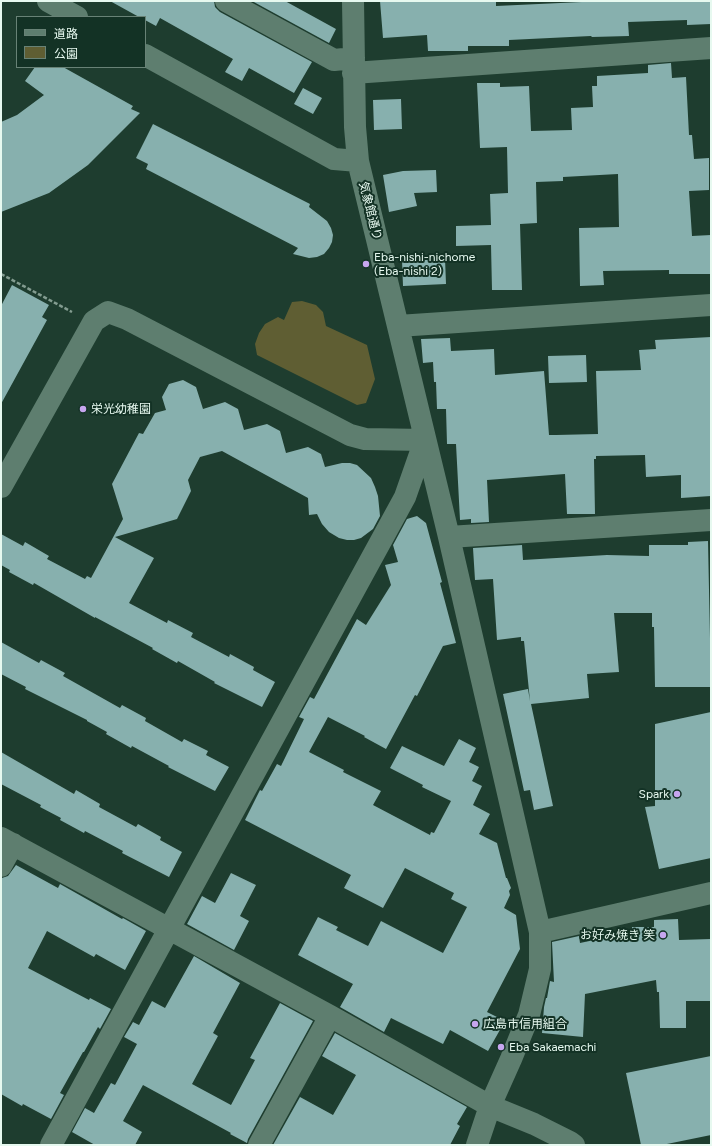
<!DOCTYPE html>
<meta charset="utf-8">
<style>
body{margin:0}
#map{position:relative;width:712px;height:1146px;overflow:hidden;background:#1e3d2f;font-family:Figtree,"Noto Sans JP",sans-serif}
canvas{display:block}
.frame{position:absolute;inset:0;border:2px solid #e7f9f0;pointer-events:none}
.legend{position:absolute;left:16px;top:16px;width:130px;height:52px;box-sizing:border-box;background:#133225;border:1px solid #688276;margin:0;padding:5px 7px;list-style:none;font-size:12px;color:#e7f9f0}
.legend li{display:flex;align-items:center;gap:8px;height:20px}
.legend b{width:20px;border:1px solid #688276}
</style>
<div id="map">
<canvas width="712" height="1146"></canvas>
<div class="frame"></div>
<ul class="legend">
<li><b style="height:5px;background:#5e7e6f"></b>道路</li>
<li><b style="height:11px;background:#5f5e33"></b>公園</li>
</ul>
</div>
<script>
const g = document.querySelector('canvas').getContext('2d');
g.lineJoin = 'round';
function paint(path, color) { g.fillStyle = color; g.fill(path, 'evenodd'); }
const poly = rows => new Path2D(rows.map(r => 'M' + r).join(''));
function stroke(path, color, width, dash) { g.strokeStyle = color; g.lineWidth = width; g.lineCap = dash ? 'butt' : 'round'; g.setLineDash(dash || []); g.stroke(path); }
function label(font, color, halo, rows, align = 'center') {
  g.font = font + ' Figtree,"Noto Sans JP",sans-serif'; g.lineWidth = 4; g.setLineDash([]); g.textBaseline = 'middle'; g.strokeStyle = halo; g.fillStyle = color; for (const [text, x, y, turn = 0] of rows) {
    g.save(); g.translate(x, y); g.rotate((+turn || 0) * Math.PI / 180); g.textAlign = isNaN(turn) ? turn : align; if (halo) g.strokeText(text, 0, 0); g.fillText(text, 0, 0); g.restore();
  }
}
paint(poly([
 [302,301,316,305,323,312,326,326,367,345,375,379,366,403,357,405,257,355,255,344,259,333,265,324,278,317,284,320,292,302]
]), '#5f5e33');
paint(poly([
 [110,1,214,1,215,7,220,12,312,62,294,93,249,68,242,81,225,72,233,59,160,18,156,26,145,20,145,17,139,17],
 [252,1,285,1,336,29,329,43],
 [380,1,496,1,496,6,603,1,711,1,711,24,687,25,687,20,628,22,629,36,592,37,591,36,509,40,509,46,468,46,468,51,428,51,427,35,383,38],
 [671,63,672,78,686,77,689,135,692,135,694,159,709,158,709,190,689,191,692,236,711,235,711,274,669,274,669,270,603,271,604,285,580,286,579,228,619,227,618,174,563,177,563,181,536,182,537,223,520,224,522,290,492,290,491,245,456,246,456,226,491,225,490,194,508,193,507,147,480,148,477,83,500,83,500,87,529,86,531,131,572,130,571,108,593,107,592,86,597,86,597,76,648,73,648,65],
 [35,67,63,67,133,106,131,109,140,113,88,165,49,193,1,212,1,122,17,115,44,95,25,81],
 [303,88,322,98,313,114,294,104],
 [401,99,402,129,374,130,373,100],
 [153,124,310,204,309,207,327,221,331,228,333,235,332,242,329,248,324,254,317,257,309,258,293,254,298,248,146,169,148,164,136,158],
 [436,170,437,192,414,193,417,206,389,212,383,175,403,171],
 [445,258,446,284,403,286,402,260],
 [12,285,49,305,42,317,47,320,1,404,1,306],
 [711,337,711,496,681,498,681,475,646,477,645,455,596,456,596,459,594,459,595,514,567,514,565,474,487,480,489,522,471,523,471,519,460,520,456,444,447,444,446,409,437,409,436,382,434,382,433,362,423,363,421,339,450,338,451,351,494,349,495,375,544,371,549,435,556,435,598,434,596,371,641,370,639,350,656,349,655,340],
 [586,355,587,382,549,383,548,356],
 [183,380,196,387,203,409,225,402,238,409,244,430,267,424,280,431,286,453,308,447,321,454,325,467,342,463,350,463,357,465,371,478,375,487,378,496,380,516,373,529,361,538,354,540,347,540,339,538,329,532,322,524,317,514,309,515,308,498,222,451,200,457,188,480,191,491,177,519,115,537,154,558,129,603,167,623,168,620,193,633,191,637,229,657,230,654,254,667,253,670,275,682,262,707,214,683,215,682,178,661,177,663,152,649,153,648,95,617,95,618,34,583,33,585,9,572,10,570,1,565,1,534,23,546,25,542,49,556,47,559,85,579,87,576,91,578,123,519,112,484,139,433,143,434,155,413,166,410,162,397,169,384],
 [417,516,426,523,442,582,440,583,456,643,443,646,417,696,415,695,386,749,364,737,365,736,328,717,309,752,344,770,343,772,381,791,373,805,430,835,431,832,434,833,451,801,422,787,423,785,390,768,402,746,444,766,459,739,476,748,469,762,479,767,472,781,482,786,473,805,490,814,479,834,497,843,506,878,507,878,511,888,509,891,510,895,504,908,516,915,520,949,487,1012,505,1021,488,1051,450,1030,443,1044,391,1018,384,1032,340,1007,353,984,298,955,318,917,338,927,336,930,368,946,381,921,443,953,467,907,451,899,454,893,405,868,383,908,344,888,351,875,245,820,260,790,262,791,277,764,281,766,304,719,299,717,310,697,314,699,357,619,366,625,391,585,385,565,398,562,393,545,407,519],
 [708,541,711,687,655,687,654,627,652,627,652,613,614,613,619,672,587,674,589,698,531,704,553,806,534,810,530,790,524,791,503,694,528,689,530,701,524,641,521,641,521,637,497,640,493,579,475,580,473,548,522,545,523,560,607,555,649,556,649,545,688,545,688,542],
 [1,642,39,663,41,660,65,673,63,676,120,708,122,705,146,718,145,721,182,742,184,739,208,751,206,755,229,767,215,791,168,767,169,766,132,746,131,748,106,734,107,732,87,721,87,720,25,689,26,687,1,674],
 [711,712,711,858,659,869,645,807,655,806,655,724],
 [1,752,74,794,76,790,100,804,99,807,136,827,138,824,161,837,160,840,182,852,169,877,122,853,123,851,85,831,84,833,60,820,61,818,40,807,41,805,1,784],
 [16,865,58,888,60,884,122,919,123,918,146,931,125,970,96,954,94,957,47,931,28,968,89,1000,90,998,111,1009,100,1029,98,1027,84,1052,83,1052,60,1093,64,1095,51,1119,23,1104,22,1106,1,1094,1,880,2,878,8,876],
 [231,873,256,885,240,916,249,921,234,950,187,924,202,896,215,903],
 [678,919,679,940,711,939,711,1001,686,1001,686,1028,660,1028,659,992,657,992,656,980,585,994,583,1037,542,1033,544,1007,546,998,547,998,550,981,554,982,552,942,579,936,580,943,632,932,632,927,654,927,654,920],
 [194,956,240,983,213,1033,218,1036,192,1084,231,1105,255,1060,250,1058,280,1003,313,1021,248,1139,247,1143,230,1134,231,1133,143,1085,123,1121,142,1132,135,1145,95,1145,72,1132,85,1108,94,1113,111,1083,115,1085,137,1044,124,1037,133,1022,139,1025,152,1001,165,1008],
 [335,1033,467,1107,457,1124,460,1126,450,1145,273,1145,300,1097,333,1115,356,1075,322,1056],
 [711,1056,711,1135,662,1145,641,1145,626,1073]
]), '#87b0ae');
stroke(poly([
 [1,274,72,312]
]), '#839c90', 2.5, [4, 2]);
stroke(poly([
 [48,1,77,17],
 [226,1,334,60,354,58],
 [353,1,355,127,358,161,449,537,540,932,540,969,529,1015,511,1059,490,1106,477,1145],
 [145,55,334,159,358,161],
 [353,73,711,48],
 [398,326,711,305],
 [1,487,94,321,108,312,127,319,350,435,365,439,425,440],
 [449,537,711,520],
 [1,838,330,1016,490,1106,534,1124,570,1142,574,1145],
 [1,866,13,844],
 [540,932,711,893],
 [51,1145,405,497,425,440],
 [259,1145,330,1016]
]), '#5e7e6f', 22);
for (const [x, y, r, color] of [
 [366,264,4,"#c7a6ef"],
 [83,409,4,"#c7a6ef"],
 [677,794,4,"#c7a6ef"],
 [663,935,4,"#c7a6ef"],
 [475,1024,4,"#c7a6ef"],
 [501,1047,4,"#c7a6ef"]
]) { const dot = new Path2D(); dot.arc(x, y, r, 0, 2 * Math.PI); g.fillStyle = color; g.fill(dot); stroke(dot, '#133225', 1.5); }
label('12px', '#e7f9f0', '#133225', [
 ["気象館通り",370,211,76]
]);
label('12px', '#e7f9f0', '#133225', [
 ["Eba-nishi-nichome",374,257],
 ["(Eba-nishi 2)",374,271],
 ["栄光幼稚園",91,409],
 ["Spark",669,794,"right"],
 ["お好み焼き 笑",655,935,"right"],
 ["広島市信用組合",483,1024],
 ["Eba Sakaemachi",509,1047]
], 'left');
</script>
